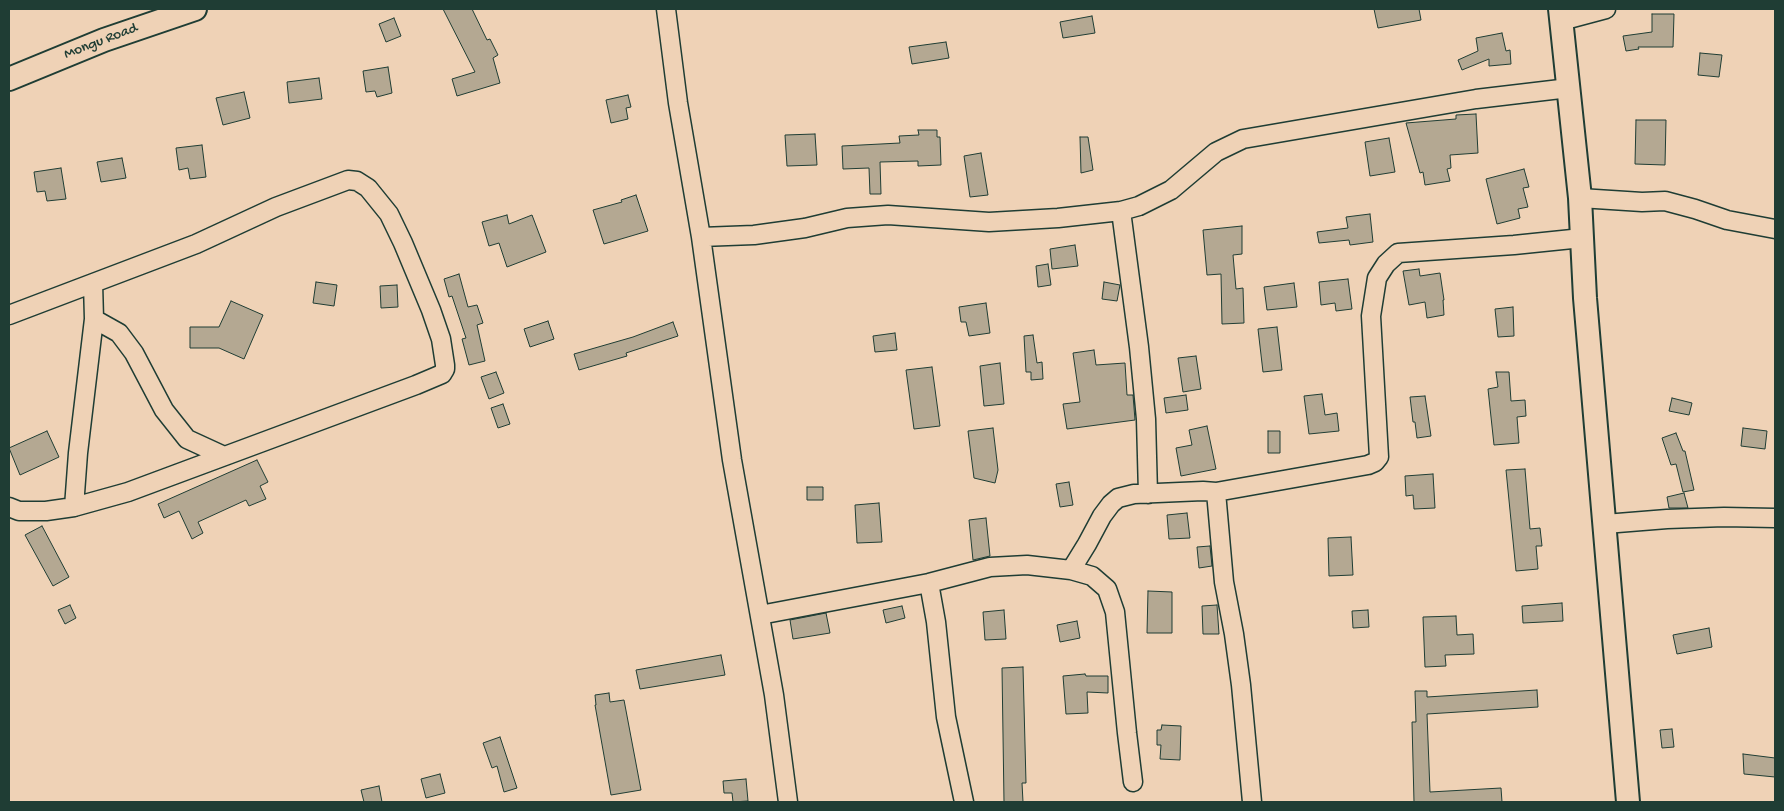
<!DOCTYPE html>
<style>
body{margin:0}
#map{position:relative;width:1784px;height:811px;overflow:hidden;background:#efd2b6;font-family:"Gochi Hand",sans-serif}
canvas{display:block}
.frame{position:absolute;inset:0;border:10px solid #1f3d34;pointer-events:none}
</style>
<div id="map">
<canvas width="1784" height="811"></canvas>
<div class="frame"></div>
</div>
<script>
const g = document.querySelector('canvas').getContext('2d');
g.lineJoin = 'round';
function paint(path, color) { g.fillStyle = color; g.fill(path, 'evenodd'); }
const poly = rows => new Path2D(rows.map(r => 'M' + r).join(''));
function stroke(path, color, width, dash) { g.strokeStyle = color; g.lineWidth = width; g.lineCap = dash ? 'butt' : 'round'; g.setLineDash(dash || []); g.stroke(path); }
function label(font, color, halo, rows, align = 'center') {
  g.font = font + ' "Gochi Hand",sans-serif'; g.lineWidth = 4.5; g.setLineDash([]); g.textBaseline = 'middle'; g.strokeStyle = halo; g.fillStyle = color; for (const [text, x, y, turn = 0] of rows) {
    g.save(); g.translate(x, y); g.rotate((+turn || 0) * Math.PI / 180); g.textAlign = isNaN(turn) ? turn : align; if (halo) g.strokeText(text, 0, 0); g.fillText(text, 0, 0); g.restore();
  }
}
const building = poly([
 [443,9,472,9,487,40,490,39,498,55,493,58,500,83,457,96,452,79,475,72,443,9],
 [1374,9,1419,9,1421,20,1378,28,1374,9],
 [1652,14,1674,14,1673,47,1638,47,1639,49,1626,51,1623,36,1652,32,1652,14],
 [1092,16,1095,33,1063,38,1060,22,1092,16],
 [394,18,401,36,386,42,379,24,394,18],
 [1502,33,1506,51,1510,50,1511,64,1489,66,1489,59,1462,70,1458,60,1478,51,1476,38,1502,33],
 [946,42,949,58,912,64,909,47,946,42],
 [1700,53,1722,55,1719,77,1698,75,1700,53],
 [388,67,392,93,377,97,375,91,366,92,363,71,388,67],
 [319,78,322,99,289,103,287,82,319,78],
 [244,92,250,118,223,125,216,98,244,92],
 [628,95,631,107,626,108,628,119,611,123,606,100,628,95],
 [1476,114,1478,153,1450,155,1451,168,1447,169,1450,181,1425,185,1423,172,1420,173,1406,123,1456,119,1456,115,1476,114],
 [1636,120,1666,120,1665,165,1635,164,1636,120],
 [918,130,937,130,937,137,940,137,941,165,918,166,918,161,880,162,881,194,870,194,869,168,843,169,842,146,900,143,899,136,919,135,918,130],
 [815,134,817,165,787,166,785,135,815,134],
 [1080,137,1088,137,1093,170,1081,173,1080,137],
 [1389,138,1395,172,1370,176,1365,142,1389,138],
 [202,145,206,177,190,179,188,168,179,170,176,148,202,145],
 [981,153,988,195,970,197,964,156,981,153],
 [122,158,126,178,101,182,97,162,122,158],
 [61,168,66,199,47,201,45,191,37,192,34,172,61,168],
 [1524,169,1529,187,1523,188,1528,207,1518,209,1520,218,1497,224,1486,179,1524,169],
 [636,195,648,231,604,244,593,210,622,202,621,200,636,195],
 [1370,214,1373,242,1350,245,1349,240,1319,243,1317,232,1348,228,1346,217,1370,214],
 [507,215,509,224,532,215,546,252,507,267,499,243,489,246,482,222,507,215],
 [1242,226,1242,254,1233,255,1236,289,1243,288,1244,323,1222,324,1221,274,1207,275,1203,230,1242,226],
 [1075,245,1078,266,1052,269,1050,249,1075,245],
 [1048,264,1051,285,1038,287,1036,266,1048,264],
 [1419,269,1420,276,1440,273,1444,300,1443,300,1444,315,1427,318,1425,302,1409,305,1403,271,1419,269],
 [459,274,468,307,477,305,483,323,477,325,485,361,469,365,462,339,466,338,452,296,449,297,444,279,459,274],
 [1348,279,1352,309,1336,311,1335,303,1321,305,1319,282,1348,279],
 [316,282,337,285,334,306,313,303,316,282],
 [1104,282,1120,285,1117,301,1102,299,1104,282],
 [1294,283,1297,307,1267,310,1264,287,1294,283],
 [397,285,398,307,381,308,380,286,397,285],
 [231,301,263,315,244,359,219,348,190,348,190,327,219,327,231,301],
 [986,303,990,333,969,336,966,322,961,322,959,307,986,303],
 [1513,307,1514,336,1498,337,1495,309,1513,307],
 [548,321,554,339,530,347,524,329,548,321],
 [673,322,678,336,626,353,627,356,579,370,574,354,633,337,673,322],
 [1277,327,1282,370,1263,372,1258,329,1277,327],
 [895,333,897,350,875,352,873,336,895,333],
 [1033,335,1037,363,1042,362,1043,379,1031,380,1031,372,1026,372,1024,336,1033,335],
 [1094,350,1096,365,1125,363,1127,395,1133,395,1135,420,1067,429,1063,404,1080,402,1073,353,1094,350],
 [1196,356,1201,389,1183,392,1178,358,1196,356],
 [1000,363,1004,404,984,406,980,366,1000,363],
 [932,367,940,426,914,429,906,370,932,367],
 [496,372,504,393,489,399,481,377,496,372],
 [1496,372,1509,372,1511,401,1525,400,1526,416,1517,417,1519,443,1494,445,1488,389,1498,387,1496,372],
 [1322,394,1325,415,1337,413,1339,431,1309,434,1304,396,1322,394],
 [1186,395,1188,410,1166,413,1164,398,1186,395],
 [1425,396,1431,436,1417,438,1415,422,1413,422,1410,397,1425,396],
 [1672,398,1692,403,1689,415,1669,411,1672,398],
 [503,404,510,424,498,428,491,408,503,404],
 [1207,426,1216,469,1181,476,1176,448,1192,445,1189,430,1207,426],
 [993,428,998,470,995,483,974,478,968,431,993,428],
 [1743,428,1767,431,1765,449,1741,446,1743,428],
 [47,431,59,457,20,475,9,448,47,431],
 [1268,431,1280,431,1280,453,1268,453,1268,431],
 [1676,433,1683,451,1685,451,1694,490,1683,492,1676,464,1671,465,1662,438,1676,433],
 [257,460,268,482,260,486,266,499,249,506,246,500,198,522,203,533,192,539,179,511,164,518,158,504,257,460],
 [1525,469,1530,529,1540,528,1542,546,1536,546,1538,569,1516,571,1506,470,1525,469],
 [1433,474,1435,508,1414,509,1413,495,1406,496,1405,476,1433,474],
 [1069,482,1073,505,1060,507,1056,484,1069,482],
 [807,487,823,487,823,500,807,500,807,487],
 [1684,493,1688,508,1669,508,1667,497,1684,493],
 [879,503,882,542,857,543,855,505,879,503],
 [1187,513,1190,538,1169,539,1167,515,1187,513],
 [986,518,990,556,973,560,969,520,986,518],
 [42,526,69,577,53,586,25,535,42,526],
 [1351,537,1353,575,1329,576,1328,538,1351,537],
 [1210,546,1212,566,1199,568,1197,547,1210,546],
 [1148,591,1172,592,1172,633,1147,633,1148,591],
 [1562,603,1563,621,1523,623,1522,606,1562,603],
 [70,605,76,618,65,624,58,610,70,605],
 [1217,605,1219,634,1203,634,1202,606,1217,605],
 [902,606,905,618,886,623,883,610,902,606],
 [1004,610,1006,639,985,640,983,612,1004,610],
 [1368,610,1369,627,1353,628,1352,611,1368,610],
 [826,613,830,633,793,639,790,620,826,613],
 [1456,616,1457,635,1473,634,1474,654,1445,655,1446,666,1425,667,1423,617,1456,616],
 [1077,621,1080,638,1060,642,1057,625,1077,621],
 [1709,628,1712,647,1677,654,1673,635,1709,628],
 [721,655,725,675,640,689,636,670,721,655],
 [1023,667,1026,783,1022,783,1023,802,1004,802,1002,668,1023,667],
 [1085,674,1086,676,1108,676,1108,693,1087,692,1088,713,1066,714,1063,676,1085,674],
 [1537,690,1538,707,1427,714,1430,792,1501,788,1502,802,1414,802,1412,722,1416,722,1415,691,1427,691,1427,697,1537,690],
 [609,693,610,702,624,700,641,790,611,795,595,705,596,705,595,695,609,693],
 [1162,725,1181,726,1180,760,1160,759,1161,745,1157,745,1157,730,1161,730,1162,725],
 [1672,729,1674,747,1662,748,1660,730,1672,729],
 [500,737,517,788,504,792,497,766,492,768,483,743,500,737],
 [1743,754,1775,758,1775,777,1744,774,1743,754],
 [440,774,445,793,426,798,421,779,440,774],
 [746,779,748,801,733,802,732,793,724,793,723,781,746,779],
 [379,786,382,802,364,802,361,790,379,786]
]);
paint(building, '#b4a892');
stroke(building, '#1f3d34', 1);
const minor = poly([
 [666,9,678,103,701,237,732,460,774,695,788,802],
 [1561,21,1606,9],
 [1580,198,1642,202,1665,201,1695,209,1727,220,1775,229],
 [1121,211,1139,347,1146,419,1148,494],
 [701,237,754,235,805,228,847,218,888,215,989,222,1058,218,1121,211,1139,206,1171,190,1216,152,1243,139,1476,99,1569,88],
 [9,315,196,244,276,207,348,180,357,181,368,188,389,214,403,243,431,310,441,339,445,365,445,369,442,374,416,385,128,492,74,507,46,511,19,511,9,507],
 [94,319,119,333,134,353,164,410,187,439,224,456],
 [1216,492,1368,465,1375,462,1379,457,1371,316,1377,278,1386,264,1398,253,1514,245,1582,238],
 [74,507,78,453,94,319,93,283],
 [1605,524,1667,519,1724,517,1775,518],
 [1071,570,1087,544,1102,516,1111,504,1118,498,1134,494,1203,491,1216,492,1224,582,1234,634,1241,685,1252,802],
 [929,583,936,622,946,717,964,802],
 [760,615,929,583,990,567,1027,565,1071,570,1092,576,1107,589,1115,612,1127,733,1133,782]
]);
const major = poly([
 [1560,9,1580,198,1585,298,1628,802],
 [9,79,104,40,195,9]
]);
stroke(minor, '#1f3d34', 21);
stroke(major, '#1f3d34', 26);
stroke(minor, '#efd2b6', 18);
stroke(major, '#efd2b6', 22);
label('15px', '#1f3d34', '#efd2b6', [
 ["Mongu Road",101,42,-21]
]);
</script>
